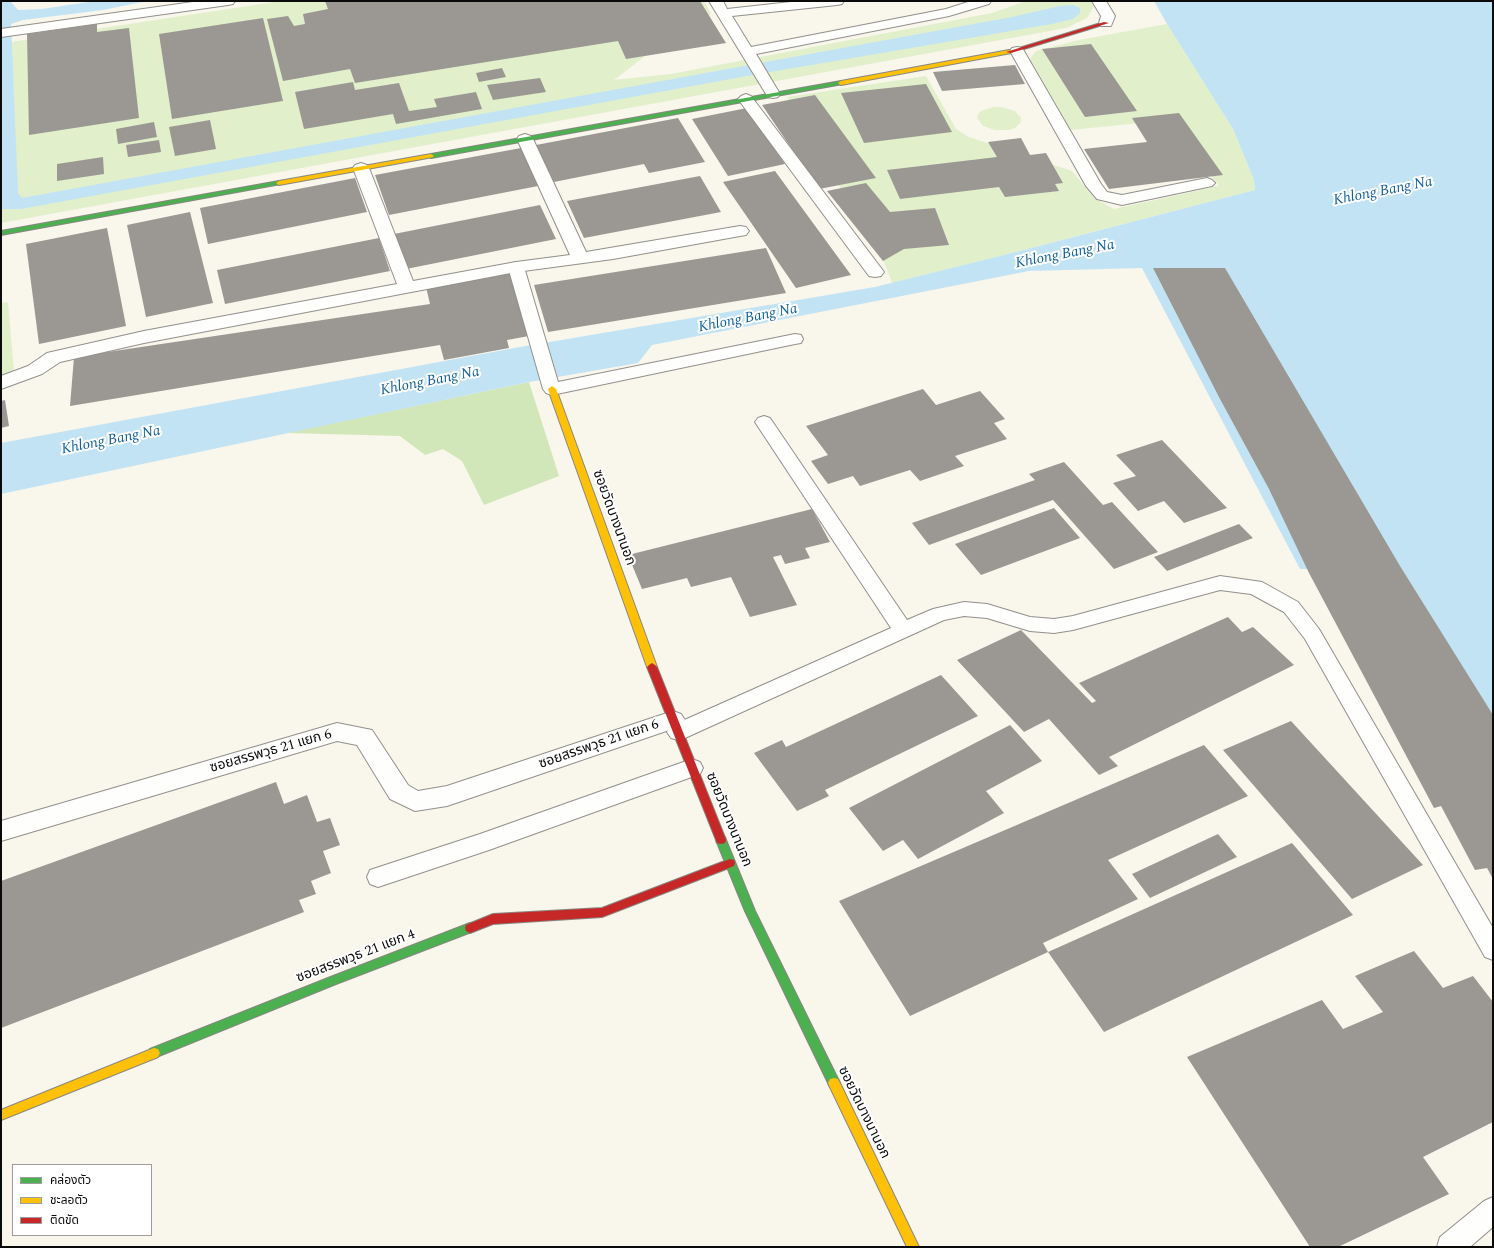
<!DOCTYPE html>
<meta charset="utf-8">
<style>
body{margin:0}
#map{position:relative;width:1494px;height:1248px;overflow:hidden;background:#f9f6ec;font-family:Spectral,"Noto Sans Thai",serif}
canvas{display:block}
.frame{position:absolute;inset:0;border:2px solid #0a0a0a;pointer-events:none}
.legend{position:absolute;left:12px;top:1164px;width:140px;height:72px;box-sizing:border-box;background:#fff;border:1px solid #9d9d9d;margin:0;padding:5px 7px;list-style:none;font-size:12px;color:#0a0a0a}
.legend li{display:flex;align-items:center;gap:8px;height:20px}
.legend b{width:20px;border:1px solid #9d9d9d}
</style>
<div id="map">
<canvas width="1494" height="1248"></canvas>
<div class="frame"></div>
<ul class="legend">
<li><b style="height:5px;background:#4caf50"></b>คล่องตัว</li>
<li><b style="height:5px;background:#ffc107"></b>ชะลอตัว</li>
<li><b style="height:5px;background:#c62828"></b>ติดขัด</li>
</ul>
</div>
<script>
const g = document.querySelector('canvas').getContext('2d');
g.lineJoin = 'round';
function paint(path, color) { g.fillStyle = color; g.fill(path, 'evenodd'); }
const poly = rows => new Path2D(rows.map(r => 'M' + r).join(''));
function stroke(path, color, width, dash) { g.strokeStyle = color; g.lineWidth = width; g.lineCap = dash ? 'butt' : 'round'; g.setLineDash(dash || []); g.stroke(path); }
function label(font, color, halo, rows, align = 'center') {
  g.font = font + ' Spectral,"Noto Sans Thai",serif'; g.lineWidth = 4; g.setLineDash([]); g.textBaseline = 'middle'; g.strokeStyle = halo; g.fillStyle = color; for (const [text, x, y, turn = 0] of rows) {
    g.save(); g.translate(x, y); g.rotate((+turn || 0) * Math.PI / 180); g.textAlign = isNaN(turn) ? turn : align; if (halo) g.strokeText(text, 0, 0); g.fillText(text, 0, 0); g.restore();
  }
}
paint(poly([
 [281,1,704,1,711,14,688,23,614,80,671,74,992,13,1026,1,1092,1,1095,5,1087,18,1066,28,1,223,1,66,11,42],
 [1167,24,1233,129,1254,180,1255,190,1016,252,892,283,886,266,787,97,926,76,956,129,969,137,1072,171,1094,198,1114,209,1219,186,1170,120,1071,130,1030,59,1036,51,1079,40],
 [993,107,1001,107,1015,111,1021,118,1021,122,1015,128,1009,130,995,130,983,126,977,118,978,114,981,111],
 [8,302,14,372,1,375,1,303]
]), '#e1efcb');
paint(poly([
 [529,382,559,476,484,505,462,461,443,449,425,455,400,436,287,433]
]), '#d2e7b9');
paint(poly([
 [1,1,10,1,18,10,42,9,95,1,147,1,103,10,23,20,11,24,18,193,22,198,1012,17,1060,6,1073,5,1080,8,1080,13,1073,19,1052,24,747,76,21,209,2,209,1,208],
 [1154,1,1493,1,1493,866,1378,570,1300,569,1142,268,1029,271,652,345,638,363,529,382,1,494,1,443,520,347,875,287,1016,252,1255,190,1254,180,1233,129,1167,24]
]), '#c2e3f4');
paint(poly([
 [325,1,700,1,726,43,626,59,618,41,355,83,350,69,283,81,267,19,288,16,294,26,305,24,303,14,328,9],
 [263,18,283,101,172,119,159,34],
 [97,24,97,32,129,28,139,118,29,135,27,34],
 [1091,44,1137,111,1085,117,1042,49],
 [1015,65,1025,84,942,91,933,72],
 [502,68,506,77,479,82,476,73],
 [540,78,546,92,493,100,487,85],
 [353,82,355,90,399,83,409,111,437,107,434,99,476,92,482,109,396,124,393,114,304,129,295,92],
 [926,84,952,132,864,143,841,93],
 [815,95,876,178,819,189,762,105],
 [747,108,785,164,728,176,692,119],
 [1179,113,1223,175,1109,189,1084,149,1147,142,1132,118],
 [678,118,705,162,649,173,644,164,554,182,536,145],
 [210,120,216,149,175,156,169,127],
 [154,122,157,137,118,144,116,129],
 [1021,138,1030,155,1046,153,1063,183,1055,184,1059,191,1005,197,999,187,900,199,887,170,997,157,988,142],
 [159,140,161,152,128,157,126,145],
 [521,148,538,186,389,215,375,175],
 [103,157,104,174,57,181,57,164],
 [775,171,851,275,796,288,723,182],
 [700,176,721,212,584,238,567,201],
 [355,178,367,212,208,244,200,208],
 [866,183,890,212,935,208,949,245,904,249,883,261,827,191],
 [540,205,556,239,406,269,394,234],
 [190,212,213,303,146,317,127,225],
 [107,228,126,326,39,344,26,244],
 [379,238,390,271,225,304,217,270],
 [766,248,786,293,548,332,534,285],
 [1153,268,1225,268,1400,566,1493,715,1493,879,1487,868,1475,870,1441,806,1434,808,1309,573,1269,489,1220,399],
 [509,272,529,336,507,340,509,348,444,360,440,345,70,406,74,357,430,304,426,287],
 [923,389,936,405,980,391,1005,419,994,423,1007,439,955,456,964,466,920,481,910,470,860,486,853,476,828,484,811,461,828,455,806,426],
 [5,400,9,426,1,428,1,401],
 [1162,440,1227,508,1184,523,1164,501,1138,511,1113,483,1136,476,1116,455],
 [1064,462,1103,505,1112,502,1158,552,1114,569,1053,500,929,545,912,523,1035,480,1029,474],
 [1054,508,1080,538,981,575,955,544],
 [812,509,830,542,805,548,810,558,785,564,781,555,773,557,797,605,750,617,731,577,691,587,687,578,642,589,628,555],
 [1239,524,1253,538,1167,571,1154,557],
 [1228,617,1242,632,1253,627,1294,665,1109,757,1118,766,1099,775,1049,719,1024,732,957,660,1021,630,1092,703,1096,701,1079,683],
 [941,675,978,716,825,790,829,796,797,811,754,753,782,740,786,747],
 [1291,721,1423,865,1352,899,1223,750],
 [1010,725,1042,761,986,791,1004,813,918,859,903,840,883,851,849,808],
 [1204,745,1248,796,1108,860,1138,899,1043,943,1048,952,1292,843,1353,915,1104,1032,1048,952,910,1016,839,901],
 [276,782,284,804,307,795,317,822,330,818,340,845,323,851,331,873,311,881,316,894,299,900,304,912,1,1028,1,881],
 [1218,834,1237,857,1150,898,1132,874],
 [1414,951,1443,988,1473,976,1493,1002,1493,1122,1423,1157,1449,1194,1338,1247,1310,1247,1187,1057,1322,1000,1343,1029,1383,1012,1355,976]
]), '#9b9893');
const lane = poly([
 [200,1,235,1,233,4,228,5,1,37,1,29,200,1],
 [709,1,723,1,727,9,800,1,844,1,842,4,837,5,732,16,751,47,946,9,971,1,991,1,989,4,949,16,756,54,780,94,778,97,773,98,768,97,766,94,709,1],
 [1092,1,1106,1,1115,16,1111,26,1101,26,1099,23,1101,16,1092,1],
 [1017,47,1022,48,1024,51,1101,184,1107,192,1122,195,1207,178,1212,180,1215,183,1212,186,1122,205,1097,199,1086,186,1010,51,1012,48,1017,47],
 [516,262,522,264,524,267,558,382,795,334,801,335,803,339,801,343,795,344,552,395,546,393,543,389,508,267,510,264,516,262],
 [764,416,770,418,907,620,933,609,964,602,987,604,1030,617,1054,619,1073,616,1220,576,1262,582,1298,602,1319,629,1493,928,1493,960,1485,957,1305,639,1284,612,1251,594,1220,590,1073,630,1054,633,1030,631,987,618,964,616,944,620,685,738,678,740,671,738,667,732,671,726,891,628,755,422,758,418,764,416],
 [692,759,700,762,703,768,700,774,489,850,378,887,370,884,367,877,370,870,480,834,692,759],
 [1493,1197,1493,1227,1470,1247,1437,1247,1440,1237,1484,1201,1493,1197]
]);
const street = poly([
 [746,94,751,96,881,268,884,272,881,276,875,277,869,276,738,99,741,96,746,94],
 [525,134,531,136,533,139,586,252,740,226,746,227,749,231,746,235,740,236,613,259,516,272,144,343,60,362,42,374,1,389,1,376,28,366,47,353,144,331,397,284,353,168,355,165,361,163,367,165,369,168,413,281,516,262,570,255,517,139,519,136,525,134],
 [673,711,681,714,685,720,681,726,447,806,415,811,390,799,357,745,337,741,1,841,1,821,337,723,372,730,408,785,418,791,447,786,673,711]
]);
const fast = poly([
 [841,81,843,82,843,84,431,158,428,156,431,154,841,81],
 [279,181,282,183,281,184,1,235,1,231,279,181],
 [721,836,725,837,726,840,755,911,838,1079,840,1083,838,1087,834,1088,830,1087,745,911,716,840,717,837,721,836],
 [470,923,474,925,475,928,474,931,336,984,154,1058,150,1057,148,1053,150,1049,328,978,470,923]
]);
const slow = poly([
 [1009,50,1011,51,1011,53,841,85,838,83,841,81,1009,50],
 [431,154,434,156,433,157,279,185,276,183,279,181,431,154],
 [552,386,556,389,657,667,655,669,649,669,647,667,548,389,552,386],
 [154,1048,158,1049,160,1053,158,1057,1,1120,1,1110,154,1048],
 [834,1078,838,1079,919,1247,907,1247,828,1083,830,1079,834,1078]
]);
const jam = poly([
 [1104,22,1109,23,1011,53,1006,52,1104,22],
 [652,663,655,665,657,667,726,840,725,843,721,844,717,843,716,840,647,667,649,665,652,663],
 [730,859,734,860,735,863,734,866,602,917,493,924,470,933,466,931,465,928,466,925,493,914,602,908,730,859]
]);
stroke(lane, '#92908c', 2);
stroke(street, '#92908c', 2);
stroke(fast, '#888782', 2);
stroke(slow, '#888782', 2);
stroke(jam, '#888782', 2);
paint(lane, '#fefefc');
paint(street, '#fefefc');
paint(fast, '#4caf50');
paint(slow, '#ffc107');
paint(jam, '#c62828');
label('14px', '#0a0a0a', '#fff', [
 ["ซอยวัดบางนานอก",613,518,70],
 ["ซอยสรรพวุธ 21 แยก 6",599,745,-19],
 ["ซอยสรรพวุธ 21 แยก 6",271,752,-16],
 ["ซอยวัดบางนานอก",728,820,68],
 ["ซอยสรรพวุธ 21 แยก 4",356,957,-21],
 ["ซอยวัดบางนานอก",863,1113,64]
]);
label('italic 15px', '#12619d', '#fff', [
 ["Khlong Bang Na",1383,192,-11],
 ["Khlong Bang Na",1065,255,-11],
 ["Khlong Bang Na",748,319,-11],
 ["Khlong Bang Na",430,382,-11],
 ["Khlong Bang Na",111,441,-11]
]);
</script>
